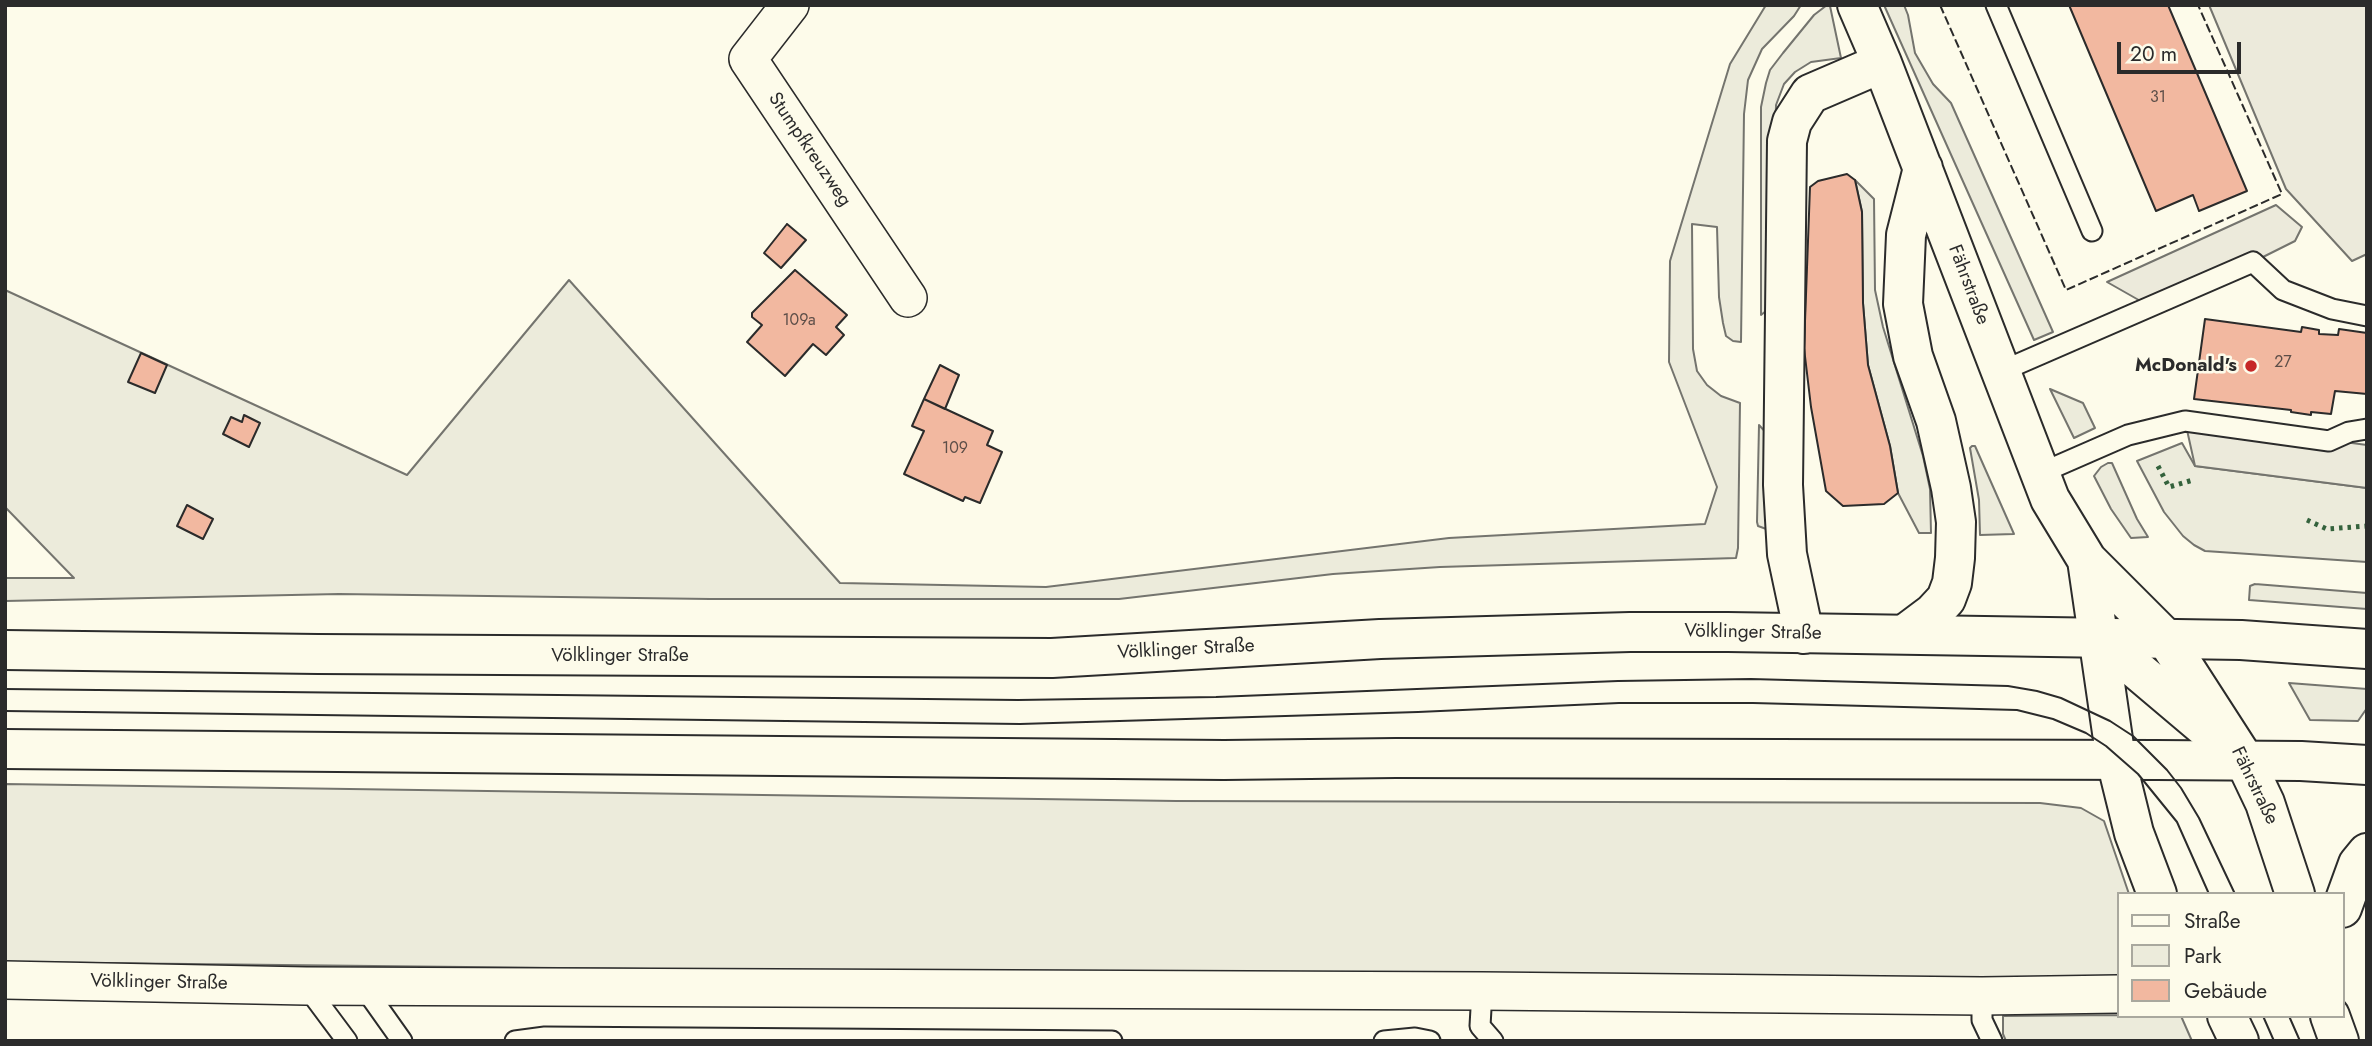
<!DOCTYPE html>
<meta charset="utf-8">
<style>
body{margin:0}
#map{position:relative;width:2372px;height:1046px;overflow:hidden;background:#fdfbea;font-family:Jost,sans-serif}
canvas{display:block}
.frame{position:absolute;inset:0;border:7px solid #2b2b2b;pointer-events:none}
.legend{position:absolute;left:2117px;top:892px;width:228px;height:126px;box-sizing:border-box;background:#fdfbea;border:2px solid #a9a89e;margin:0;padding:9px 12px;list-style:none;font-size:21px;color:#2b2b2b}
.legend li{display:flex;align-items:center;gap:14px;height:35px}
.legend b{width:35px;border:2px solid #a9a89e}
.scale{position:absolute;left:2117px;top:42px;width:124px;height:32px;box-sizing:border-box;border:4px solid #2b2b2b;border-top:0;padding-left:9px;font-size:21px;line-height:24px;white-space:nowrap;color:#2b2b2b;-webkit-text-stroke:5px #fdfbea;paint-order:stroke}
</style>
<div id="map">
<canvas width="2372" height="1046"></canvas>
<div class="frame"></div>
<ul class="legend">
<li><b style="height:9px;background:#fdfbea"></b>Straße</li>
<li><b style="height:19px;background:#ecebdb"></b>Park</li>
<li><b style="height:19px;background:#f2b8a0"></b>Gebäude</li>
</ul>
<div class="scale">20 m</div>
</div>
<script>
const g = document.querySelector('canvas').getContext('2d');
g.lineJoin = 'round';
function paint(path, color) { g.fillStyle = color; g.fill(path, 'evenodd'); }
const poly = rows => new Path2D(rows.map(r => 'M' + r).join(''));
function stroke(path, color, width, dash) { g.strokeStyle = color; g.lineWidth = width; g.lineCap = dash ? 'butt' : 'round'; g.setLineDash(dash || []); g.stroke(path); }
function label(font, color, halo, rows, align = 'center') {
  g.font = font + ' Jost,sans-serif'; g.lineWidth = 5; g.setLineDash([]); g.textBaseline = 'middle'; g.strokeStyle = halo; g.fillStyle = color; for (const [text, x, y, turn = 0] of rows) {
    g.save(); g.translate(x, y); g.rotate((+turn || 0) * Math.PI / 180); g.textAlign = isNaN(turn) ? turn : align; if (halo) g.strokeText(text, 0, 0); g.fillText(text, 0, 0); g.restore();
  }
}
const green = poly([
 [1766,5,1801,5,1794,16,1762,49,1748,80,1744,114,1741,342,1733,341,1726,336,1723,323,1719,297,1717,227,1692,224,1693,349,1697,371,1707,385,1721,396,1740,403,1738,548,1736,558,1440,567,1333,574,1119,599,710,599,339,594,5,601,5,578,74,578,5,507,5,290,407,475,569,280,840,583,1046,587,1449,538,1705,524,1717,487,1669,362,1670,261,1730,64,1766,5],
 [1827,5,1830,6,1841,58,1811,62,1795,72,1784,84,1776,105,1771,307,1761,315,1761,107,1766,83,1770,70,1783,53,1814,15,1827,5],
 [1884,5,1904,5,1908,15,1915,53,1933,84,1951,103,2053,332,2034,340,1884,5],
 [1855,180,1874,199,1875,290,1883,327,1923,456,1930,489,1931,533,1919,533,1898,493,1890,446,1868,365,1863,303,1862,212,1855,180],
 [2050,389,2083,403,2095,428,2074,438,2050,389],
 [1759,425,1770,437,1769,530,1758,526,1757,522,1759,425],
 [2182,443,2195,466,2367,488,2367,562,2205,551,2194,545,2183,536,2164,512,2137,461,2182,443],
 [1972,446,1975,446,2014,534,1980,535,1979,500,1970,448,1972,446],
 [2108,463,2112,463,2137,519,2148,537,2131,538,2111,509,2094,476,2101,467,2108,463],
 [2255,584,2367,593,2367,609,2249,600,2250,586,2255,584],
 [2289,683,2367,689,2367,708,2358,721,2310,720,2289,683],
 [5,784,1176,801,2040,803,2081,808,2104,821,2129,894,2118,894,2118,980,2033,984,5,962,5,784],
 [2118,1015,2181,1016,2192,1041,2006,1041,2003,1034,2003,1016,2118,1015]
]);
paint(green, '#ecebdb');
stroke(green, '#74746e', 2);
const parking = poly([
 [2209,5,2367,5,2367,254,2352,261,2286,189,2209,5],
 [2276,205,2302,227,2295,241,2253,262,2151,307,2107,282,2276,205],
 [2185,421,2367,445,2367,488,2195,466,2185,421]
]);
paint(parking, '#eceadb');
stroke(parking, '#74746e', 2);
const building = poly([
 [2069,5,2168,5,2247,191,2199,211,2193,195,2156,211,2069,5],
 [1847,174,1855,180,1862,212,1863,303,1868,365,1890,446,1898,493,1884,504,1843,506,1826,491,1811,407,1804,348,1810,187,1818,181,1847,174],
 [787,224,806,240,781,268,764,253,787,224],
 [795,270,847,315,836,327,844,335,826,355,813,344,785,376,747,342,762,325,752,317,752,313,795,270],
 [2205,319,2301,332,2302,327,2319,330,2319,334,2338,335,2339,329,2367,333,2367,394,2335,391,2331,414,2311,412,2311,415,2291,412,2291,410,2194,399,2205,319],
 [141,353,167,365,155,393,128,382,141,353],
 [940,365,959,375,945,409,924,399,940,365],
 [924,399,993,431,987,445,1002,452,980,503,965,497,963,501,904,474,924,431,912,426,924,399],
 [244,415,260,423,249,447,223,434,231,417,242,422,244,415],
 [187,505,213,519,203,539,177,526,187,505]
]);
paint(building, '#f2b8a0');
stroke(building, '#2b2b2b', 2);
const lane = poly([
 [1996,5,2092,231],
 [2002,371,2253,262,2283,290,2332,309,2367,316],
 [2041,473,2128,435,2185,421,2329,441,2349,432,2367,429],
 [306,986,347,1041],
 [363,986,402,1041],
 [1482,991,1480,1026,1493,1041],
 [1982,996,1982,1020,1992,1041],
 [515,1041,545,1037,1112,1041],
 [1384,1041,1415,1038,1430,1041]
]);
const street = poly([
 [790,5,748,59,908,298],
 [5,980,306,986,1482,991,1982,996,2118,994]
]);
const secondary = poly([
 [1857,5,1882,63,2050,499,2087,560,2167,640,2245,761,2265,803,2295,894],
 [2087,560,2116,760,2134,833,2157,894],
 [1804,634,1787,554,1783,485,1787,141,1792,122,1810,94,1882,63],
 [1905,634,1933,613,1946,599,1952,583,1955,558,1956,522,1951,488,1936,421,1913,356,1903,304,1906,235,1923,168],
 [2098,637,2214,735],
 [2342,908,2358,864,2367,853],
 [2227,1016,2239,1041],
 [2330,1016,2339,1041]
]);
const primary = poly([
 [5,650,318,654,1052,658,1380,639,1630,632,1728,632,2241,640,2367,649],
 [5,749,1224,760,1396,758,2156,760,2301,761,2367,765]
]);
stroke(lane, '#2b2b2b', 23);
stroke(street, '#2b2b2b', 40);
stroke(secondary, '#2b2b2b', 42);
stroke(primary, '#2b2b2b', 42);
stroke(lane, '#fdfbea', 19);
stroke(street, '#fdfbea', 37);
stroke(secondary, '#fdfbea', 38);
stroke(primary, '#fdfbea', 38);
stroke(poly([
 [5,689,1018,700,1216,697,1618,681,1751,679,2008,686,2037,691,2061,698,2110,721,2133,736,2167,770,2181,788,2199,818,2235,894],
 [5,711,1020,724,1418,712,1619,703,1753,703,2017,710,2053,719,2086,733,2106,746,2138,774,2177,822,2209,894],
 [2263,1016,2274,1041],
 [2289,1016,2300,1041]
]), '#2b2b2b', 2);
stroke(poly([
 [2158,466,2169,487,2193,480],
 [2307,520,2327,529,2367,526]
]), '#34623c', 5, [3.5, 5]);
stroke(poly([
 [1940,5,2066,290,2282,194,2198,5]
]), '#2b2b2b', 2, [9, 3.5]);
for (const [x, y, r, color] of [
 [2251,366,7,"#c62828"]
]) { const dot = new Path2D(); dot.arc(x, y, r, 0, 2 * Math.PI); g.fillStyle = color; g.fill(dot); stroke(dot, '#fdfbea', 2.5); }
label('16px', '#5d4e48', null, [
 ["31",2158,98],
 ["109a",799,321],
 ["27",2283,363],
 ["109",955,449]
]);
label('19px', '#2b2b2b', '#fdfbea', [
 ["Stumpfkreuzweg",809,150,56],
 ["Fährstraße",1968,285,69],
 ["Völklinger Straße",1753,633,1],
 ["Völklinger Straße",1186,650,-3],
 ["Völklinger Straße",620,656],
 ["Fährstraße",2254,786,64],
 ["Völklinger Straße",159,983,1]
]);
label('bold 19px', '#2b2b2b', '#fdfbea', [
 ["McDonald's",2237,366]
], 'right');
</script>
